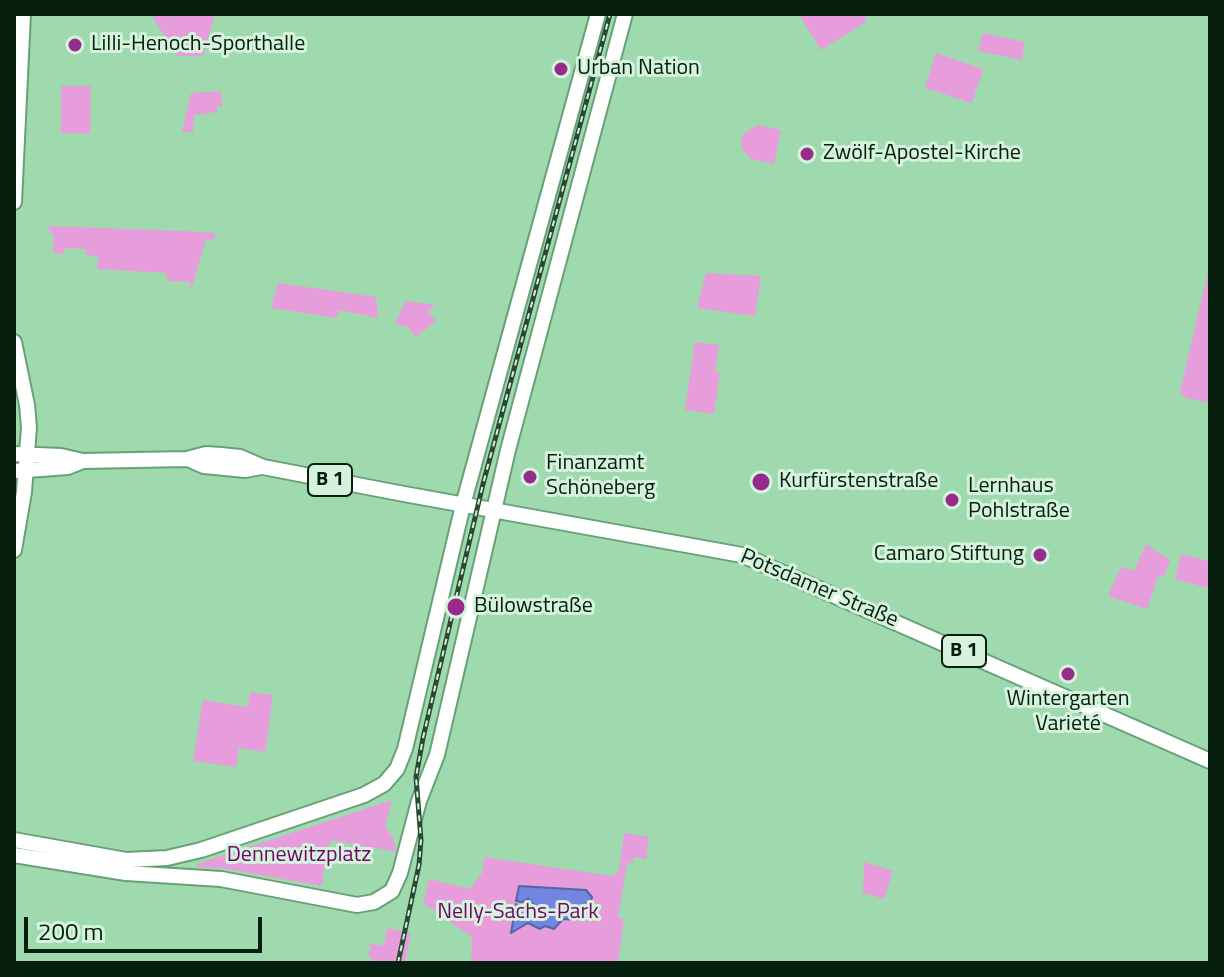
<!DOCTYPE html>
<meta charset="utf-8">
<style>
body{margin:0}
#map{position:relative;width:1224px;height:977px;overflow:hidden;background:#9edaae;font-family:"Titillium Web",sans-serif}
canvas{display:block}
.frame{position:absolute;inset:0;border:16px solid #061e0e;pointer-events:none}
.scale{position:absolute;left:24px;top:917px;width:238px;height:36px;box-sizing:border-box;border:4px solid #061e0e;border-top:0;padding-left:10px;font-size:24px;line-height:28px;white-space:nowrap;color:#061e0e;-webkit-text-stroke:6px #d5f3dc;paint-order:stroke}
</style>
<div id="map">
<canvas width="1224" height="977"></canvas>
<div class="frame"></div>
<div class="scale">200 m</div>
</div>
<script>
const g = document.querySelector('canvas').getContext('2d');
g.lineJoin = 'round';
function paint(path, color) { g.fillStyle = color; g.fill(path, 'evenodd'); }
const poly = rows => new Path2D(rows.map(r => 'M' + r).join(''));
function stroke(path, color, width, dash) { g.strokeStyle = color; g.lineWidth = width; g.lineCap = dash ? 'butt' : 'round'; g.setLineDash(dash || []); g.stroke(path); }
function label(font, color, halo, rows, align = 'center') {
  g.font = font + ' "Titillium Web",sans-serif'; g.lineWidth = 6; g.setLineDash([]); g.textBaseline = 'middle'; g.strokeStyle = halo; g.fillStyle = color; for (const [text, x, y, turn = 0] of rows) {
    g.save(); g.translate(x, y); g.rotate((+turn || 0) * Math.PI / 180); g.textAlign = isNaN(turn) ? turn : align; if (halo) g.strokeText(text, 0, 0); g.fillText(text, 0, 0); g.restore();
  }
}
paint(poly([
 [151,14,215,14,203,56,177,56],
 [804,14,869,14,865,19,866,22,821,50,800,16],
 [983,33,1025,42,1022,60,978,51],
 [936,53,983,69,972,103,925,88],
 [61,86,91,86,90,134,61,133],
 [221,91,222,106,217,106,217,112,194,115,193,132,182,132,191,93],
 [758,125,781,130,774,164,751,159,742,149,741,139,744,133],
 [46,226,184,231,216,233,214,240,206,239,191,291,190,282,167,281,167,273,97,269,98,256,86,255,86,249,65,248,64,254,53,253,54,236],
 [1210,263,1210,403,1186,398,1180,392],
 [706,273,761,276,755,316,697,308],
 [278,283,376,297,378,318,339,310,337,318,271,308],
 [405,301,435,305,428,311,436,321,416,337,408,327,395,324],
 [695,342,719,345,715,371,720,372,714,414,685,410],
 [1146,544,1170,560,1164,577,1158,576,1147,609,1108,596,1121,567,1134,571],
 [1181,554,1210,561,1208,588,1175,579],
 [250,692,273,695,265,752,239,748,236,767,193,761,203,700,248,707],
 [392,800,385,827,393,837,397,852,331,840,326,852,322,886,221,868,197,867,197,864],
 [624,833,649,837,646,859,634,857,633,863,627,863,618,918,624,919,618,963,471,963,472,937,423,903,429,879,470,889,482,873,484,857,612,876,619,871],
 [864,862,893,871,884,899,863,893],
 [387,928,411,933,405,963,371,963,372,957,368,956,371,947,368,944,384,945]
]), '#e79ddb');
const water = poly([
 [519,886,586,890,592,897,588,912,580,920,563,919,554,929,545,926,540,929,528,923,511,933,516,904,528,911,534,905,528,899,522,902,516,901,519,886]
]);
paint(water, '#7185e1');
stroke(water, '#5166a2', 2);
const major = poly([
 [14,202,23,14],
 [14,342,27,405,29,427,24,492,14,550],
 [14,454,61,456,83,461,187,459,206,454,221,455,240,457,263,467,404,494,742,555,1210,761],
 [188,459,204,466,245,470,261,467],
 [14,471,68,467,83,461],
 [14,840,126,860,167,858,201,850,364,795,384,784,397,769,405,749,463,505,598,14],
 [14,855,126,873,221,879,357,905,374,902,392,891,400,873,419,801,437,755,508,450,625,14]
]);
stroke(major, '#67a178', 18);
stroke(major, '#fff', 14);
const rail = poly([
 [398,963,419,865,421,840,416,777,423,738,483,484,610,14]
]);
stroke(rail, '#294932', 5);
stroke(rail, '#d5f3dc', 2, [6]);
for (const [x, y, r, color] of [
 [75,45,8,"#972b8c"],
 [561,69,8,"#972b8c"],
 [807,154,8,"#972b8c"],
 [530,477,8,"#972b8c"],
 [761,482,10,"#972b8c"],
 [952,500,8,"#972b8c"],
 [1040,555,8,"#972b8c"],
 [456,607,10,"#972b8c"],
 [1068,674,8,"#972b8c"]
]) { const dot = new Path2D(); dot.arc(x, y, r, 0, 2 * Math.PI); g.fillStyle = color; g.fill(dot); stroke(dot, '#d5f3dc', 3); }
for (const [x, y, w] of [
 [330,480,44],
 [964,651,44]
]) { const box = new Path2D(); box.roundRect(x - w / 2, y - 16, w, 32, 6); g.fillStyle = '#d5f3dc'; g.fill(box); stroke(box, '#061e0e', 2); }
label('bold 20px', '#061e0e', null, [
 ["B 1",330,480],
 ["B 1",964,651]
]);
label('22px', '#061e0e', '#d5f3dc', [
 ["Lilli-Henoch-Sporthalle",91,45],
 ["Urban Nation",577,69],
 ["Zwölf-Apostel-Kirche",823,154],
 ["Finanzamt",546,464],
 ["Schöneberg",546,489],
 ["Kurfürstenstraße",779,482],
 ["Lernhaus",968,487],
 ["Pohlstraße",968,512],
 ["Camaro Stiftung",1024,555,"right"],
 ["Bülowstraße",474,607],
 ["Wintergarten",1068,700,"center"],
 ["Varieté",1068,725,"center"]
], 'left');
label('22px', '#061e0e', '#d5f3dc', [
 ["Potsdamer Straße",819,589,23]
]);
label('22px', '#720569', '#d5f3dc', [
 ["Dennewitzplatz",299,856],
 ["Nelly-Sachs-Park",518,913]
]);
</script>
